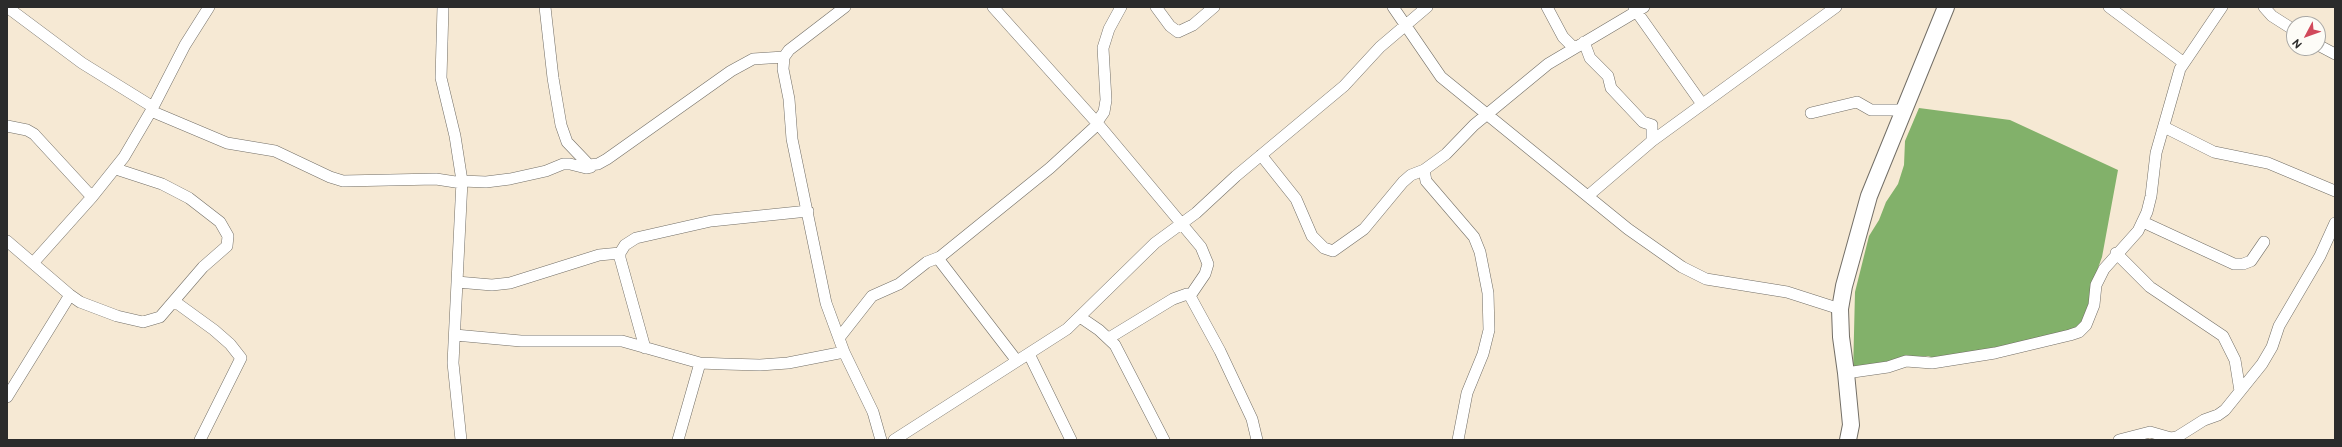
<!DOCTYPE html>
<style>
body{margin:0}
#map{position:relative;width:2342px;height:447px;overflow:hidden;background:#f6e9d4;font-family:"Balsamiq Sans",sans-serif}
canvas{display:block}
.frame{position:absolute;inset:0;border:8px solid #2b2b2b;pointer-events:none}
.north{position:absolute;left:2286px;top:16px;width:40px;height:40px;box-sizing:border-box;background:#fdfcf7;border:1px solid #a9a8a5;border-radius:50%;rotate:229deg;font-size:11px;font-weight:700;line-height:16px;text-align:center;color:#2b2b2b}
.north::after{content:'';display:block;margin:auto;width:14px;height:18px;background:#d1495b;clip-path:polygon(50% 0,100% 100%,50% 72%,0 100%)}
</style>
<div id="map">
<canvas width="2342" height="447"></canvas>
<div class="frame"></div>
<div class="north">N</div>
</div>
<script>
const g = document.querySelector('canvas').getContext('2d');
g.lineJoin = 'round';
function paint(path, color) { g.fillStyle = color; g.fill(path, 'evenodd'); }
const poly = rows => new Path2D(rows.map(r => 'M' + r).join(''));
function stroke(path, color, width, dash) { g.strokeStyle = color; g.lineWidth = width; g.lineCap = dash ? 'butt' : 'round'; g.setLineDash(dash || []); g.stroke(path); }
paint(poly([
 [1919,108,2010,120,2118,170,2102,257,2094,279,2092,305,2081,330,2007,352,1934,358,1928,356,1903,360,1853,374,1855,292,1869,236,1879,220,1886,202,1898,184,1904,165,1905,141]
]), '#82b16a');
const minor = poly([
 [7,7,82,63,153,107],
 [443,7,441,78,455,136,462,181,453,363,461,440],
 [545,7,553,78,561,125,567,142,589,165,598,164,607,159,731,71,753,59,784,57],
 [845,7,789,50,784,57,783,69,789,99,792,139,826,303,844,352,873,412,881,440],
 [993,7,1098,124,1201,247,1208,264,1205,274,1190,296],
 [1156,7,1170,26,1178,32,1193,25,1214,7],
 [1393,7,1441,77,1628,229,1682,267,1706,279,1787,292,1840,309],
 [1547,7,1563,37,1574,48],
 [2109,7,2184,63],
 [2264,7,2272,16,2294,30],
 [1634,8,1702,104],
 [1584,42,1590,58,1608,76,1611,88,1643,122,1652,125,1652,141],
 [2318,45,2335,54],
 [151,111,227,143,275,151,330,177,343,181,436,179,462,183],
 [1811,113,1857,102,1871,110,1904,110],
 [1097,122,1104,112,1106,100,1103,48,1109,29,1121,7],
 [7,126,27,130,34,134,92,197],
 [2164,127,2214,152,2268,163,2335,191],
 [1261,155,1296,199,1312,236,1324,248,1333,251,1364,229,1403,182,1411,175,1424,170],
 [462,181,486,182,510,179,546,171,563,164,570,164,586,168,591,167],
 [1589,195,1652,141,1836,7],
 [2143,222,2234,264,2243,264,2251,261,2264,242],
 [7,241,70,295,80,302,117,316,143,322,160,317,203,267,227,246,228,236,220,222,189,198,162,184,116,169],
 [2116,253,2150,287,2223,336,2235,360,2240,391],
 [33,263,92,197,124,157,151,111,185,45,209,7],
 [457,282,492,285,510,283,599,255,620,253],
 [174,301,214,330,230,344,241,358,200,440],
 [1080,317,1099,330,1115,345,1164,440],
 [455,335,521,341,622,341,700,363,724,364,760,365,788,363,844,352],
 [839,338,872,296,899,284,927,262,940,257],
 [1109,338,1173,299,1187,294,1190,296,1220,351,1252,419,1257,440],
 [645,348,620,258,620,253,625,245,636,238,711,221,808,211],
 [1029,354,1071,440],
 [1017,361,940,261,940,257,1050,168,1098,124],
 [1846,373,1888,367,1906,361,1932,363,1995,353,2070,335,2079,332,2086,325,2094,305,2096,285,2104,269,2138,231,2147,212,2151,196,2156,153,2180,69,2222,7],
 [7,397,70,295],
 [678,440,700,363],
 [894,440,1067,329,1155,243,1196,213,1236,176,1344,86,1380,47,1427,7],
 [1458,440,1467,393,1483,354,1489,330,1488,293,1480,252,1474,237,1426,181,1424,170,1446,154,1474,125,1548,64,1644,7],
 [2119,440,2150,432,2171,438,2177,437,2204,420,2218,415,2225,410,2262,364,2272,347,2279,326,2320,256,2335,223]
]);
const secondary = poly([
 [1848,440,1851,425,1846,373,1841,337,1840,309,1844,286,1869,196,1946,7]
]);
stroke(minor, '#726e66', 12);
stroke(secondary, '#726e66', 18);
stroke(minor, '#fff', 11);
stroke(secondary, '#fff', 16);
</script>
